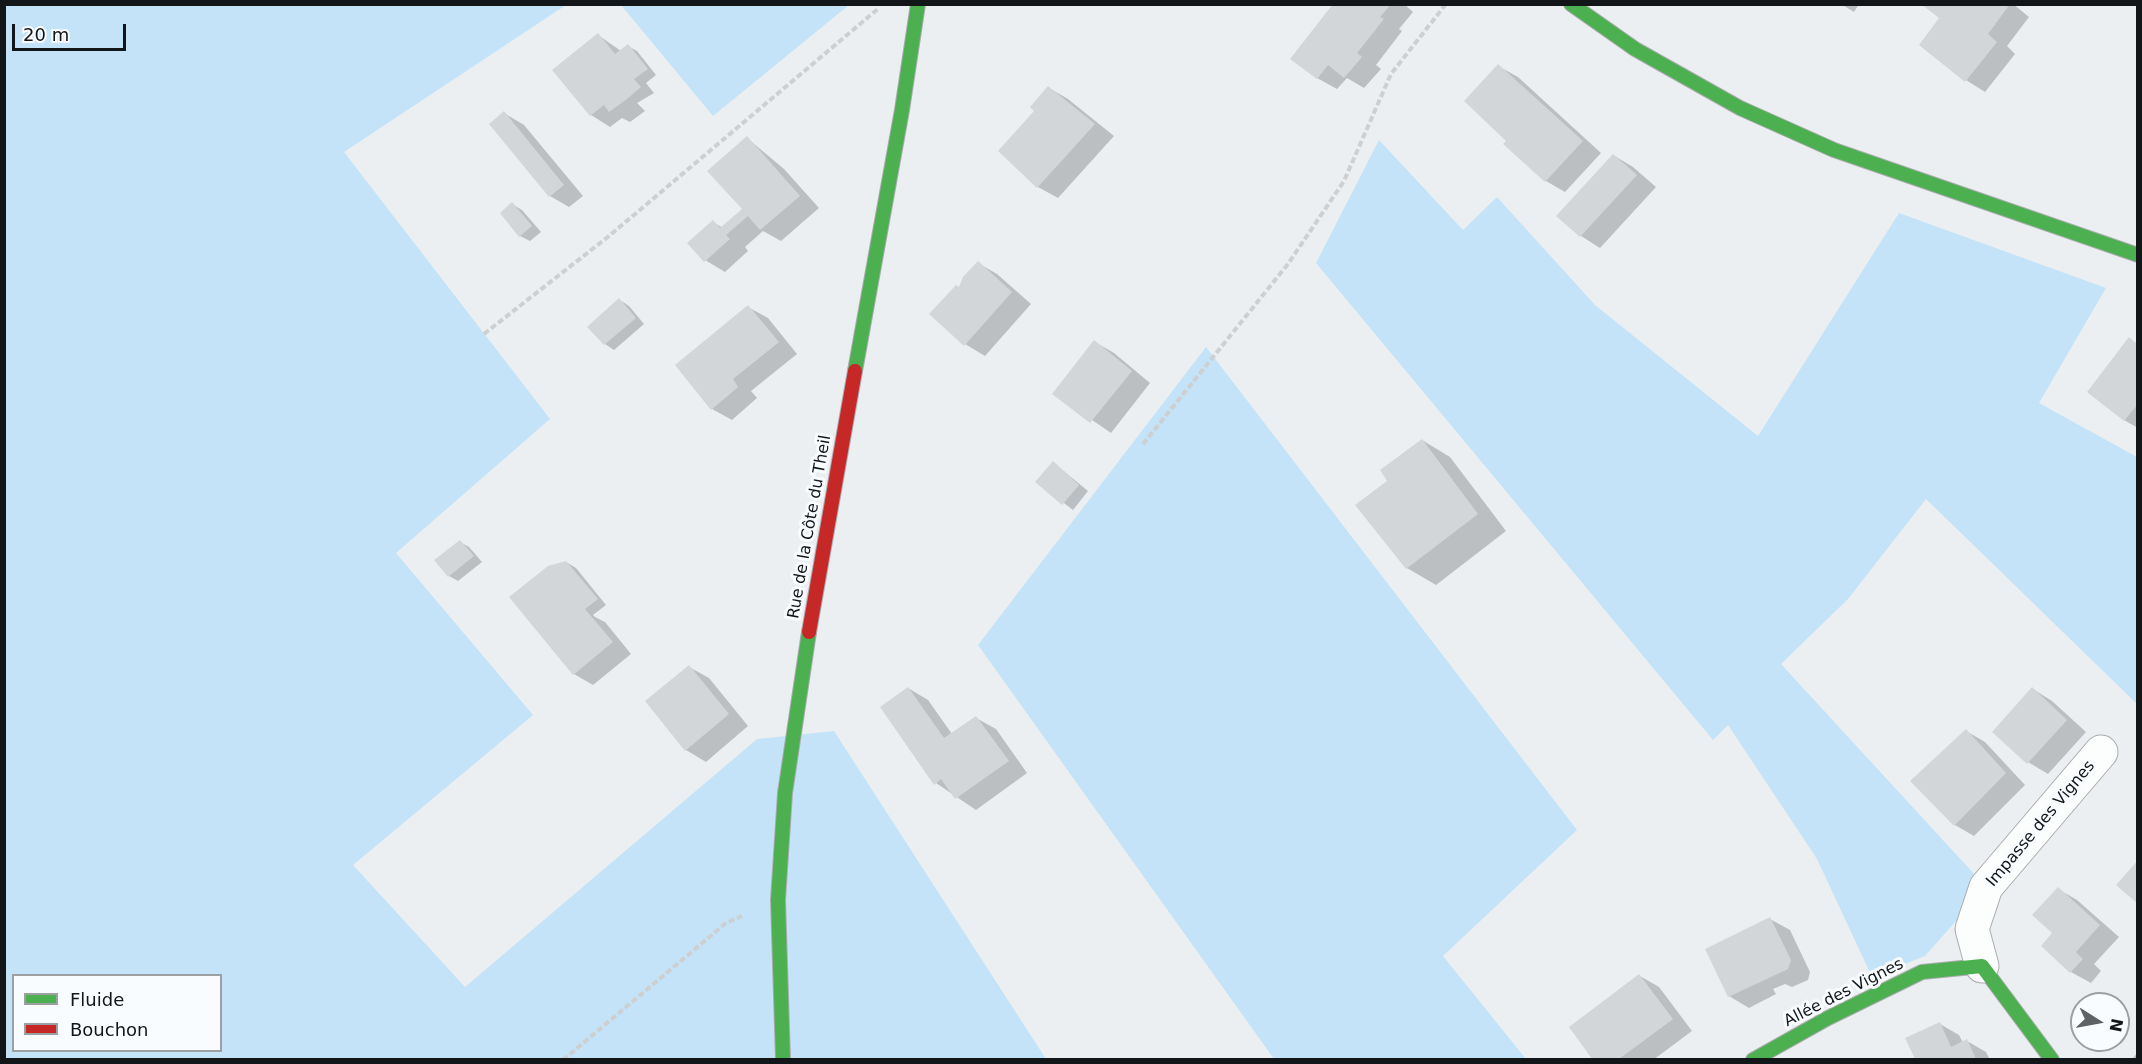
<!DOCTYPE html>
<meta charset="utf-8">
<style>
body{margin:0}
#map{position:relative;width:2142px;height:1064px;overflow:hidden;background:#ebeff2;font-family:"DejaVu Sans",sans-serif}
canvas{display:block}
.frame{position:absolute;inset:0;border:6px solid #131618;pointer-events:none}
.legend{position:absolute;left:12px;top:974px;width:210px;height:78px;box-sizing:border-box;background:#f9fcfe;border:2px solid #9da0a2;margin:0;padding:8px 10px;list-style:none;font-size:18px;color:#131618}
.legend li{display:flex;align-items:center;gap:12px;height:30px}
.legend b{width:30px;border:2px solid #9da0a2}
.north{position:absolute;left:2070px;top:992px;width:60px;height:60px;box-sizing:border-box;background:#f9fcfe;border:2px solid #9da0a2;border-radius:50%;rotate:101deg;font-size:16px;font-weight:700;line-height:24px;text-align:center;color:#131618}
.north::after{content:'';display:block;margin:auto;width:21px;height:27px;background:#5f6264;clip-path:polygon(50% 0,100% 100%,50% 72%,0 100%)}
.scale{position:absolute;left:12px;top:24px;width:114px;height:27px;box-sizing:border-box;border:3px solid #131618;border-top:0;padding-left:8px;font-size:18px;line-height:21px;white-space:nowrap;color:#131618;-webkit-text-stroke:4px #f9fcfe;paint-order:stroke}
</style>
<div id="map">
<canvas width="2142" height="1064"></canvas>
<div class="frame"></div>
<ul class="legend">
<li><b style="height:8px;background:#4caf50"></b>Fluide</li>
<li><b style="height:8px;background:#c62828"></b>Bouchon</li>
</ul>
<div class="north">N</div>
<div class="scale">20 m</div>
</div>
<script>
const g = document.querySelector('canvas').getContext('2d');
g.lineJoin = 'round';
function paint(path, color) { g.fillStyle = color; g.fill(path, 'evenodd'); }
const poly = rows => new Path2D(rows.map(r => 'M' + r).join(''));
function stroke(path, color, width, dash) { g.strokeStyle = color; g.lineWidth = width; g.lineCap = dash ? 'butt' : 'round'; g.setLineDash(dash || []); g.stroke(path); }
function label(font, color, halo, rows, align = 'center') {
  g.font = font + ' "DejaVu Sans",sans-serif'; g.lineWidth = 6; g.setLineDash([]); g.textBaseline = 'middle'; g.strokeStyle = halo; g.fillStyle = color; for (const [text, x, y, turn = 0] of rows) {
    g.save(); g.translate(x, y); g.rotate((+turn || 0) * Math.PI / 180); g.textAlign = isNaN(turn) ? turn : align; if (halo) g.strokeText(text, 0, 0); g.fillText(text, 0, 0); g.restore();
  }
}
paint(poly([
 [5,5,566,5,344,152,550,419,396,553,533,715,353,865,465,987,757,739,834,731,1046,1059,5,1060],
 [14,976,220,976,220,1050,14,1050],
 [621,5,849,5,713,116],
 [1379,140,1463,230,1497,197,1595,305,1758,436,1899,213,2106,288,2039,403,2137,457,2137,704,1926,499,1848,599,1781,664,1976,876,1956,921,1925,956,1872,977,1817,859,1728,725,1713,740,1316,263],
 [1206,347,1577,830,1443,956,1526,1059,1274,1059,978,645]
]), '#c4e3f8');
paint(poly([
 [1335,4,1404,4,1413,12,1399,29,1402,31,1376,65,1381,69,1364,88,1347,78,1337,89,1317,78],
 [1841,4,1859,4,1854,12],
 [1923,4,2013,4,2029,17,2007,46,2015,54,1985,92,1966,80,1941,18],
 [598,35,621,51,628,46,637,51,656,75,646,83,654,93,637,103,645,111,630,122,622,118,610,127,591,115],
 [1498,66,1518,77,1601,153,1565,192,1546,181,1508,141],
 [1049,88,1068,99,1114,136,1058,198,1038,187,1000,151,1036,111],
 [504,113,524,125,583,196,569,207,550,196],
 [747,138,784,169,819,208,781,241,763,231,745,247,748,251,725,272,705,260,713,222,723,228,744,210],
 [1613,155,1633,167,1656,187,1600,248,1581,236,1558,216],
 [512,204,522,210,541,232,530,241,520,236],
 [978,263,997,274,1031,304,985,356,965,344,960,289],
 [620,300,629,306,644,324,614,350,605,344],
 [748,307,768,318,797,354,751,391,757,398,732,420,712,409],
 [2129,339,2138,344,2138,428,2124,420],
 [1095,342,1114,353,1150,383,1111,433,1054,394],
 [1422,440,1450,457,1506,531,1436,585,1407,568],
 [1054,463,1088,491,1073,510,1037,482],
 [460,542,469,547,482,562,458,581,449,576],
 [566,562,576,568,606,605,593,615,595,617,605,622,631,654,593,685,574,674],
 [689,667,709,678,748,726,706,762,686,750,647,702],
 [908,688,928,700,952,734,976,718,996,729,1027,773,976,810,936,783],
 [2033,689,2052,701,2086,732,2048,774,2028,762],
 [1966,731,1985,742,2025,785,1974,836,1955,825],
 [2058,889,2077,900,2119,937,2094,964,2101,971,2091,983,2071,972,2043,946,2055,933],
 [1770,919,1790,930,1810,972,1808,980,1792,987,1785,984,1773,989,1776,994,1749,1008,1729,996],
 [1640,976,1659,987,1692,1031,1653,1060,1594,1060,1571,1027],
 [1940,1024,1959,1035,1963,1043,1967,1041,1986,1052,1990,1060,1917,1060,1907,1039],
 [2138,1052,2138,1060,2131,1060]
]), '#0003');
paint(poly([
 [1333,4,1391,4,1380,17,1384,19,1357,53,1362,57,1344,78,1328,65,1317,79,1290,59],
 [1921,4,2010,4,1988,34,1997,42,1965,82,1919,45,1939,18],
 [598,33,615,54,628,44,648,69,634,79,641,87,627,99,609,112,604,105,590,116,552,70],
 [1498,64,1583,141,1545,182,1503,144,1506,141,1464,101],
 [1048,86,1095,124,1037,188,998,151,1034,111,1030,107],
 [504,111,564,185,549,197,489,124],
 [747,136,800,196,760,230,748,216,726,235,730,239,704,262,687,243,713,220,720,228,742,209,707,171],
 [1613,154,1637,175,1580,237,1556,216],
 [512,202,532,226,519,237,500,213],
 [978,261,1012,292,964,346,929,314,956,285,959,287,963,277],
 [619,298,636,318,604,345,587,327],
 [748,305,779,342,733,379,738,387,711,410,675,365],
 [2129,337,2138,345,2138,404,2124,421,2087,392],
 [1094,340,1132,371,1090,423,1052,394],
 [1422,439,1478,514,1406,569,1355,505,1387,481,1380,470],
 [1053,461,1079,485,1062,505,1035,482],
 [460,540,474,556,448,577,434,560],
 [566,561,598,599,585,609,613,642,573,675,509,597,548,566],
 [689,665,729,714,685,751,645,701],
 [908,687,944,738,976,716,1009,761,955,799,941,779,934,785,880,707],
 [2032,687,2067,720,2027,764,1992,732],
 [1966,729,2006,773,1954,826,1910,781],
 [2138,860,2138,904,2116,885],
 [2058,887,2100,925,2076,952,2083,959,2070,973,2041,946,2052,933,2032,915],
 [1770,917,1791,960,1788,969,1728,997,1705,949],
 [1639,974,1673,1019,1619,1059,1592,1059,1569,1027],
 [1940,1022,1951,1047,1967,1039,1976,1059,1915,1059,1905,1038]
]), '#d3d6d9');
const street = poly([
 [1982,966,1972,929,1986,887,2101,752]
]);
const fast = poly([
 [1571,4,1635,49,1740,108,1834,150,2138,255],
 [855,371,902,110,918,4],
 [783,1060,778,900,785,793,809,632],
 [1753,1060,1828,1018,1922,972,1982,966,2052,1060]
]);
const jam = poly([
 [809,632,855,371]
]);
stroke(street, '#aaacaf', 35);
stroke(fast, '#aaacaf', 16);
stroke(jam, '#aaacaf', 16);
stroke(poly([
 [484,334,609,236,879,8],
 [1143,444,1288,264,1344,181,1391,74,1446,4],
 [563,1060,726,923,742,916]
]), '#cdcfd0', 4, [6, 3]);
stroke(street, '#fcfdfd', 33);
stroke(fast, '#4caf50', 14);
stroke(jam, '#c62828', 14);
label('16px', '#131618', '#f9fcfe', [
 ["Rue de la Côte du Theil",810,527,-80],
 ["Impasse des Vignes",2041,824,-50],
 ["Allée des Vignes",1844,993,-27]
]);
</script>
